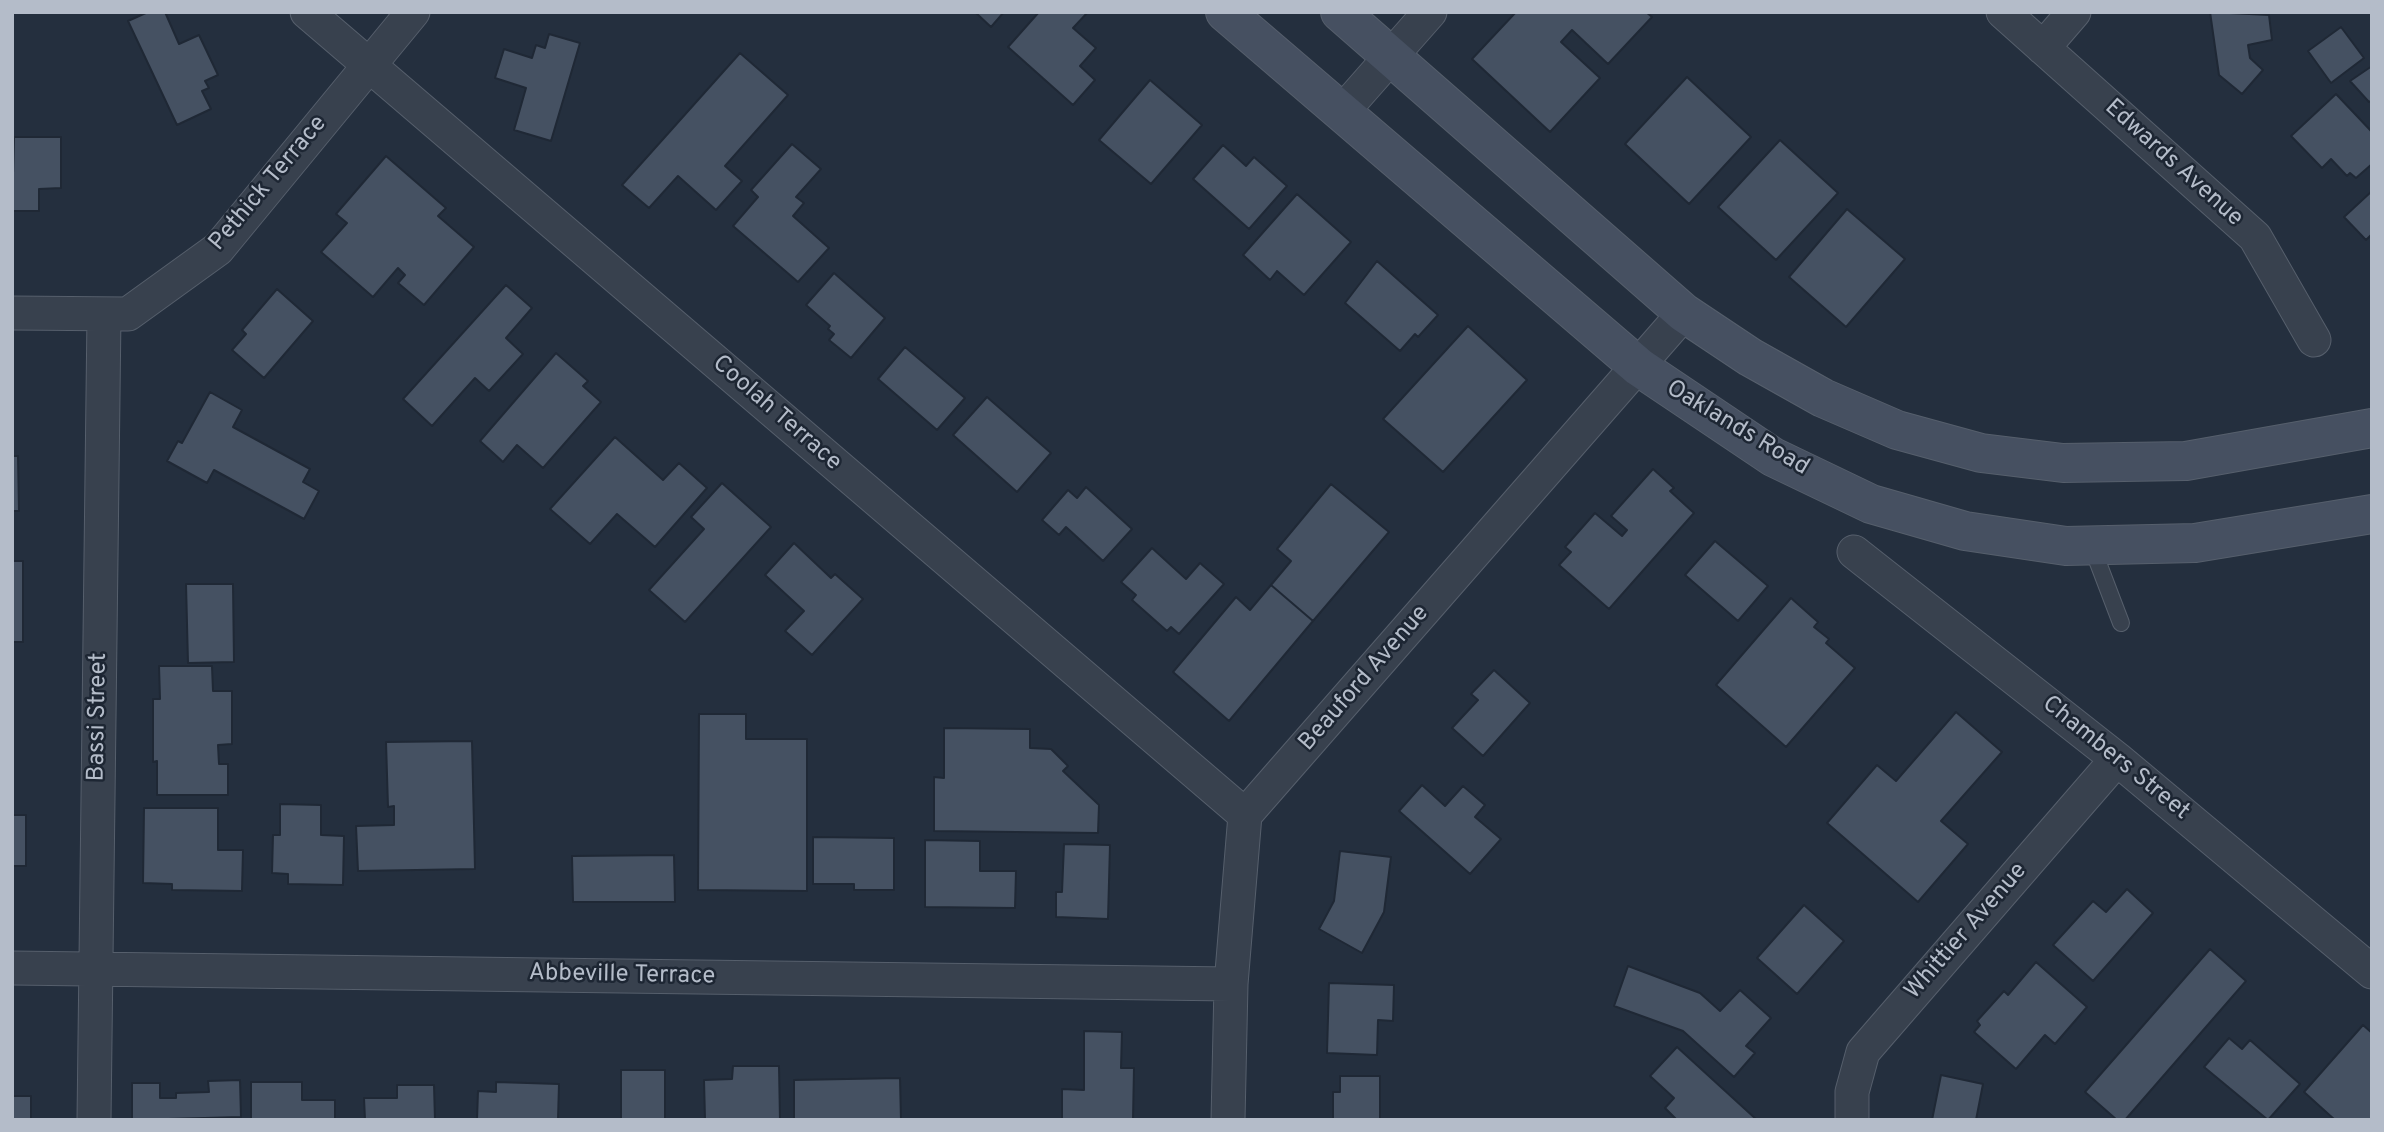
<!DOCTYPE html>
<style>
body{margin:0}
#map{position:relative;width:2384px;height:1132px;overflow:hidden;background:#242f3e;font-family:Overpass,sans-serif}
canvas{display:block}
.frame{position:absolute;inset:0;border:14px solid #b4bcc9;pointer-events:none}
</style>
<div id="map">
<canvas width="2384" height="1132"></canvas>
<div class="frame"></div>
</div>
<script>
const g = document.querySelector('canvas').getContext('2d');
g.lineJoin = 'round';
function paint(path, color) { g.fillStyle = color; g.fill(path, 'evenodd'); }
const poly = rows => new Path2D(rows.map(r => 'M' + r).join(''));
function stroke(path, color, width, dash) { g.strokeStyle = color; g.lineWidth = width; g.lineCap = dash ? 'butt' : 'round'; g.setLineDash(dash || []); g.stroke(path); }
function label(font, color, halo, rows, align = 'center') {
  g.font = font + ' Overpass,sans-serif'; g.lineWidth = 5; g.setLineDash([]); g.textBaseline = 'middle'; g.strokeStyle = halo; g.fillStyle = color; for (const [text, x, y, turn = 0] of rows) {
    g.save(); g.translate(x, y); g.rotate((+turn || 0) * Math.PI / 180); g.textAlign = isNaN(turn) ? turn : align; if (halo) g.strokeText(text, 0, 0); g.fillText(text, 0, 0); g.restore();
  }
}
const building = poly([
 [148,12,165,12,179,44,199,35,218,75,205,81,209,88,202,91,211,109,177,125,128,21,148,12],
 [975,12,1004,12,991,27,975,12],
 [1039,12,1088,12,1073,28,1096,48,1080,66,1095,80,1073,105,1008,47,1039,12],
 [1516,12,1646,12,1652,17,1608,64,1572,30,1561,42,1600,78,1550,132,1472,59,1516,12],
 [2210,12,2269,15,2272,40,2248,45,2250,58,2263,70,2242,94,2219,75,2210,12],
 [2341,27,2364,58,2331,83,2308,51,2341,27],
 [549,34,580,43,551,141,514,130,526,88,495,78,504,49,532,58,536,45,545,48,549,34],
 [740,53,788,95,725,166,742,181,716,210,678,176,649,208,622,185,740,53],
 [2372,66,2372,100,2369,102,2350,81,2372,66],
 [1687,77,1751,137,1689,204,1625,144,1687,77],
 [1150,80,1202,125,1151,184,1099,140,1150,80],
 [2336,94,2372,132,2372,164,2356,178,2350,173,2347,176,2331,159,2322,168,2291,136,2336,94],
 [14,137,61,137,61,188,39,189,39,211,12,211,14,137],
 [1780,140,1838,193,1776,260,1718,207,1780,140],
 [792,144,821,169,796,197,804,203,793,216,829,248,798,282,733,226,758,197,751,190,792,144],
 [1223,145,1246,166,1254,157,1287,186,1249,229,1193,179,1223,145],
 [386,156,446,208,438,216,474,247,424,305,398,283,405,275,398,268,373,297,321,252,347,223,336,214,386,156],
 [2372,191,2372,234,2366,240,2344,217,2372,191],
 [1297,194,1351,242,1304,295,1277,271,1270,280,1243,255,1297,194],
 [1847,209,1905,259,1846,327,1789,277,1847,209],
 [1377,261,1438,315,1418,337,1415,334,1400,351,1345,303,1377,261],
 [834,273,885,318,851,358,829,340,834,334,828,329,830,326,806,305,834,273],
 [506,285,532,308,506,338,523,354,489,391,475,378,432,426,403,399,506,285],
 [277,289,313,321,264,378,232,350,246,334,242,330,277,289],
 [1468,326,1527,380,1443,472,1383,419,1468,326],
 [905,347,965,398,937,430,878,379,905,347],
 [556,353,588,381,583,386,601,402,543,468,517,445,503,462,480,441,556,353],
 [210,392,242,410,233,427,310,469,303,482,319,491,304,519,214,470,207,483,167,461,178,441,182,443,210,392],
 [987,397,1051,453,1017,492,953,435,987,397],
 [615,437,663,480,679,463,707,488,655,547,617,514,590,544,550,509,615,437],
 [12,456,18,456,19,511,12,511,12,456],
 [1653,469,1674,488,1670,491,1694,513,1609,609,1559,565,1571,552,1565,547,1595,513,1622,536,1627,530,1611,516,1653,469],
 [722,483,771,527,685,622,649,590,704,529,691,517,722,483],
 [1331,484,1389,532,1313,621,1271,585,1291,561,1277,549,1331,484],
 [1086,487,1132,529,1103,561,1066,527,1059,535,1042,520,1068,490,1077,498,1086,487],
 [1715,541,1768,586,1738,621,1685,575,1715,541],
 [794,543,831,578,835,574,863,599,812,655,785,631,804,611,765,575,794,543],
 [1152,548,1186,579,1200,563,1224,584,1179,634,1171,627,1167,631,1132,600,1136,595,1121,582,1152,548],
 [12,561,23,561,23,642,12,642,12,561],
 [186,584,233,584,234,662,188,663,186,584],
 [1271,585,1313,621,1229,721,1173,672,1236,597,1250,610,1271,585],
 [1791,598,1818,622,1814,627,1829,639,1826,643,1855,668,1786,747,1716,685,1791,598],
 [159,666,212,666,213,691,232,691,232,744,218,745,219,764,228,764,228,795,157,795,157,761,153,762,153,699,160,699,159,666],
 [1494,670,1530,703,1483,756,1452,728,1478,700,1471,694,1494,670],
 [1956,712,2002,752,1941,821,1968,844,1918,902,1827,823,1877,765,1896,781,1956,712],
 [699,714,746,714,746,739,807,739,807,891,698,890,699,714],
 [944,728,1030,729,1030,748,1051,749,1068,766,1063,771,1099,805,1098,833,934,831,934,777,944,778,944,728],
 [472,741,475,869,358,871,356,826,394,825,394,806,388,807,386,742,472,741],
 [1422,785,1445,806,1463,786,1485,805,1475,817,1501,839,1470,874,1399,811,1422,785],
 [280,804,321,805,321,835,344,836,343,885,288,884,288,874,272,873,273,835,280,835,280,804],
 [144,808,218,808,218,850,243,850,242,891,172,890,172,884,143,883,144,808],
 [12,815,26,815,26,866,12,866,12,815],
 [813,837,894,838,894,890,854,890,854,884,813,884,813,837],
 [925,840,980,841,980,871,1016,871,1015,908,925,907,925,840],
 [1064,844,1110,845,1108,919,1056,917,1056,892,1062,892,1064,844],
 [1340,851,1391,857,1384,912,1362,953,1319,929,1334,901,1340,851],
 [674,855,675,902,573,902,572,856,674,855],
 [2127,889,2153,913,2093,981,2053,945,2093,901,2106,912,2127,889],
 [1804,905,1844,941,1797,994,1757,958,1804,905],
 [2210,949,2246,981,2125,1120,2117,1120,2085,1092,2210,949],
 [2036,962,2087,1007,2055,1044,2045,1035,2016,1069,1974,1032,1980,1025,1977,1021,2004,991,2008,995,2036,962],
 [1628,966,1700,993,1720,1011,1740,990,1771,1018,1746,1046,1755,1053,1734,1077,1683,1031,1614,1006,1628,966],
 [1329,983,1394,985,1393,1021,1378,1020,1377,1055,1327,1053,1329,983],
 [2363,1025,2372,1033,2372,1120,2335,1120,2304,1092,2363,1025],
 [1084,1031,1122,1032,1121,1068,1134,1068,1133,1120,1062,1120,1062,1089,1084,1090,1084,1031],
 [2229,1038,2242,1049,2250,1040,2300,1084,2268,1120,2204,1067,2229,1038],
 [1677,1047,1757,1120,1677,1120,1665,1108,1674,1098,1650,1076,1677,1047],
 [733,1066,779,1066,780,1120,705,1120,704,1080,732,1079,733,1066],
 [621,1070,665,1070,665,1120,621,1120,621,1070],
 [1941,1075,1983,1084,1976,1120,1932,1120,1941,1075],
 [1340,1076,1380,1076,1380,1120,1333,1120,1333,1092,1340,1092,1340,1076],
 [900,1078,901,1120,794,1120,794,1080,900,1078],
 [240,1080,241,1117,132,1120,132,1083,160,1083,160,1098,176,1098,176,1093,209,1092,208,1081,240,1080],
 [251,1082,302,1082,302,1100,335,1100,335,1120,251,1120,251,1082],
 [496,1082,559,1084,558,1120,477,1120,478,1091,496,1092,496,1082],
 [397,1085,434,1085,435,1120,365,1120,364,1098,397,1098,397,1085],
 [12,1096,31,1096,31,1120,12,1120,12,1096]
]);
paint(building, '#455162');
stroke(building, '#1f2835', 2);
const lane = poly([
 [2092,547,2121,623]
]);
const street = poly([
 [307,12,1245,815],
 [2003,12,2255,237,2314,340],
 [2043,48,2074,12],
 [1342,112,1430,12],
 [12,313,128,314,218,249,413,12],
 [1854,552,2117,759,2372,972],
 [12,968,1231,984],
 [94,1120,104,315],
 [1228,1120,1231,984,1245,815,1684,313],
 [1852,1120,1852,1092,1863,1052,2117,759]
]);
const secondary = poly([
 [1225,12,1639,367,1773,457,1871,504,1965,531,2066,546,2195,543,2372,514],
 [1340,12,1684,313,1750,357,1823,398,1897,430,1981,453,2063,463,2186,461,2372,428]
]);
stroke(lane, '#565f6c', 18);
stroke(street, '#565f6c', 35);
stroke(secondary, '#565f6c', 40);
stroke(lane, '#38414e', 16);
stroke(street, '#38414e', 33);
stroke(secondary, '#465061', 38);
label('24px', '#b4bcc9', '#1d2633', [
 ["Edwards Avenue",2173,164,42],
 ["Pethick Terrace",269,184,-50],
 ["Coolah Terrace",776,414,41],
 ["Oaklands Road",1737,429,31],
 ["Beauford Avenue",1365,679,-49],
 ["Bassi Street",99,717,-89],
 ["Chambers Street",2115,759,39],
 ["Whittier Avenue",1967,932,-49],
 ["Abbeville Terrace",622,976,1]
]);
</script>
